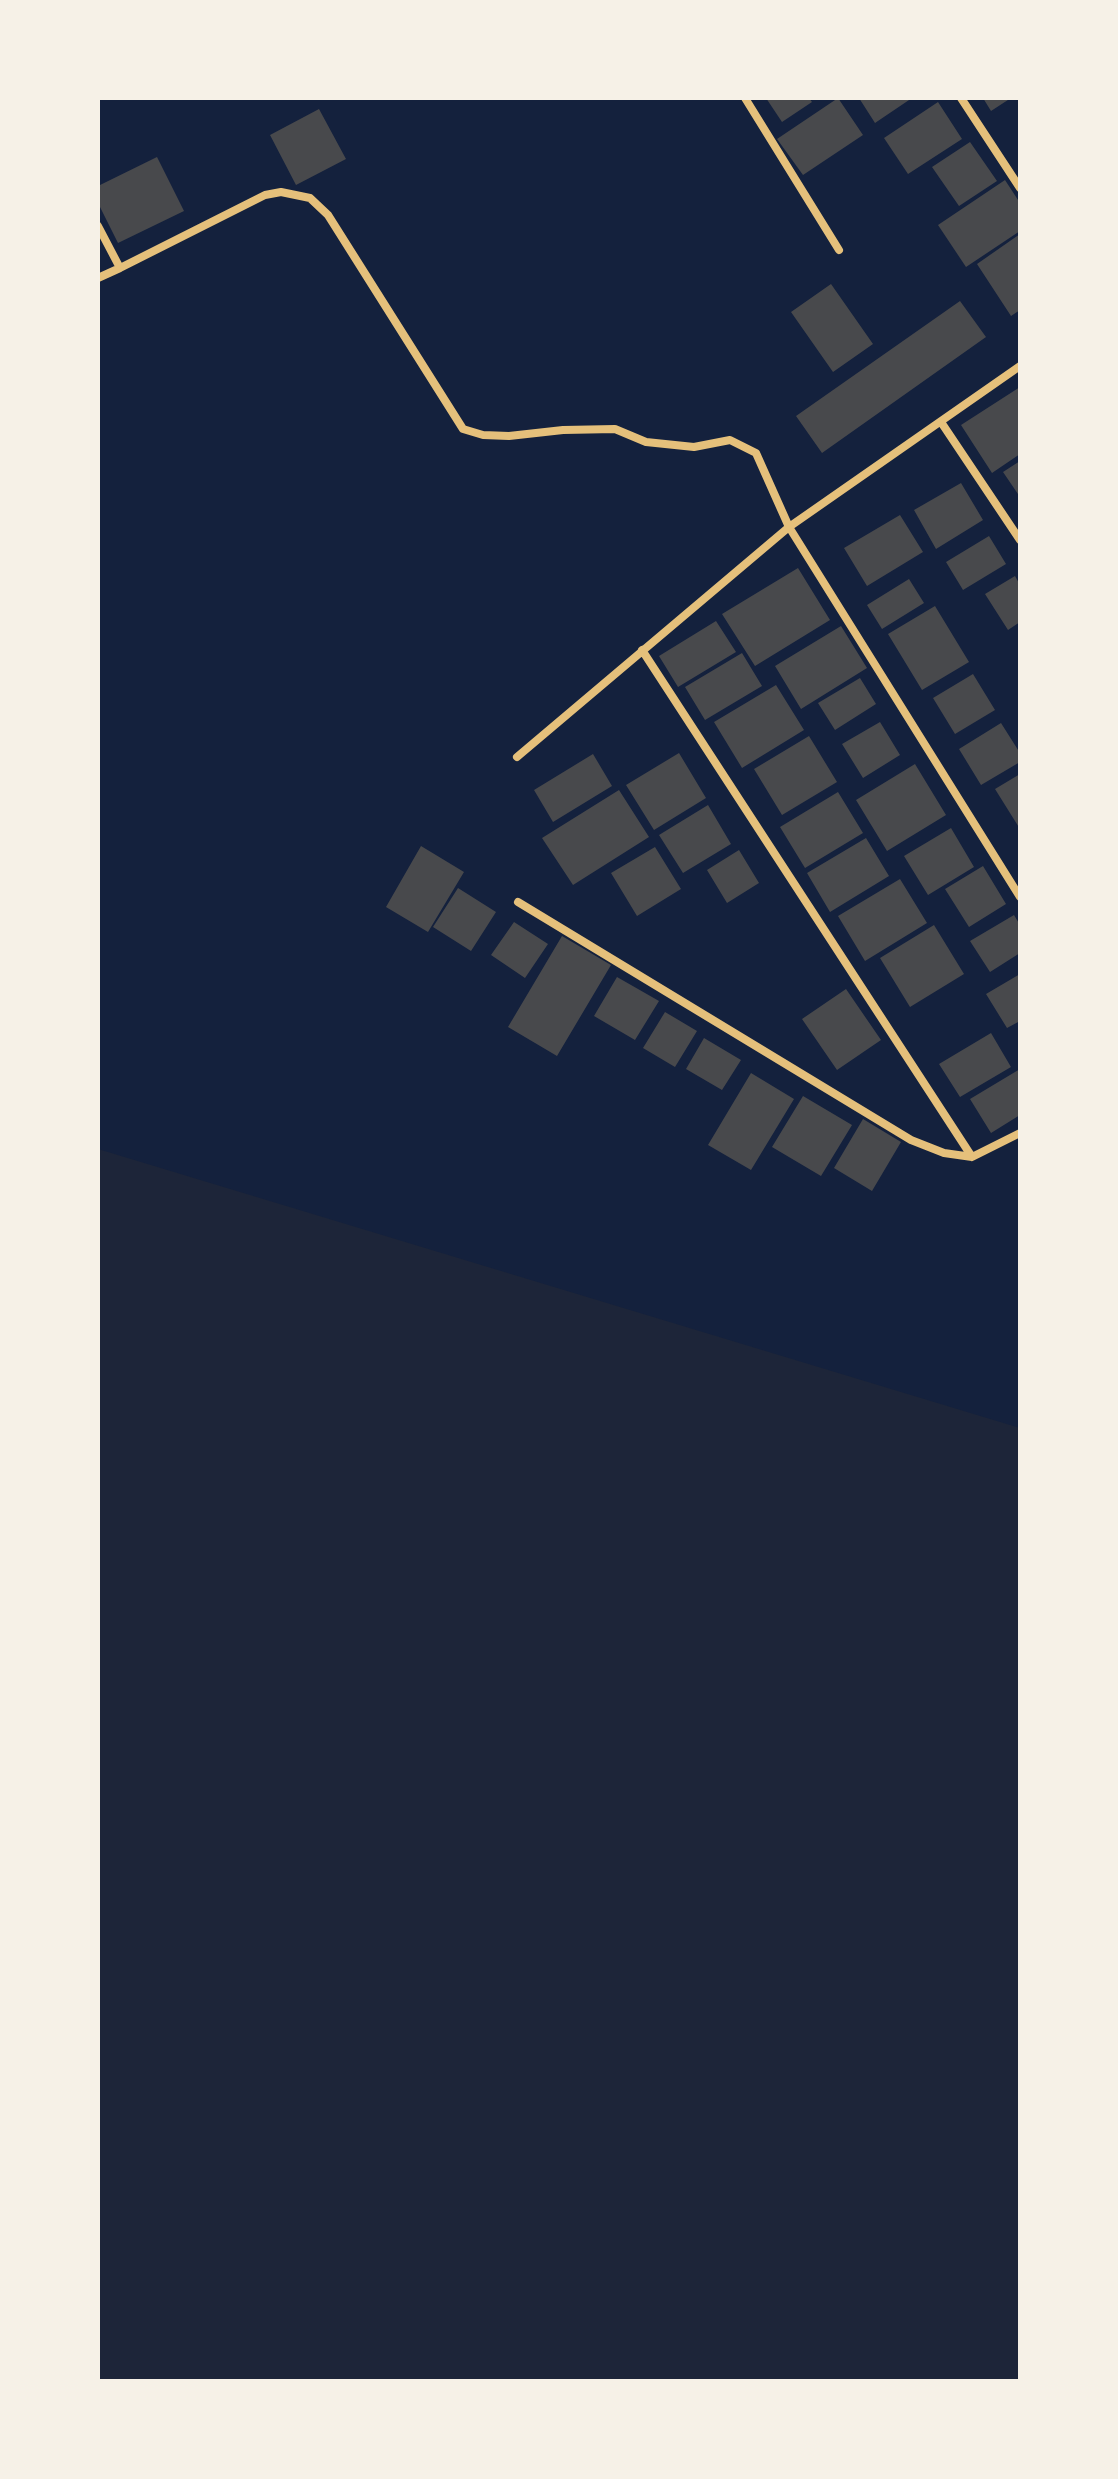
<!DOCTYPE html>
<style>
body{margin:0}
#map{position:relative;width:1118px;height:2479px;overflow:hidden;background:#14213d;font-family:"Nunito Sans",sans-serif}
canvas{display:block}
.frame{position:absolute;inset:0;border:100px solid #f6f1e7;pointer-events:none}
</style>
<div id="map">
<canvas width="1118" height="2479"></canvas>
<div class="frame"></div>
</div>
<script>
const g = document.querySelector('canvas').getContext('2d');
g.lineJoin = 'round';
function paint(path, color) { g.fillStyle = color; g.fill(path, 'evenodd'); }
const poly = rows => new Path2D(rows.map(r => 'M' + r).join(''));
function stroke(path, color, width, dash) { g.strokeStyle = color; g.lineWidth = width; g.lineCap = dash ? 'butt' : 'round'; g.setLineDash(dash || []); g.stroke(path); }
paint(poly([
 [98,1149,1020,1428,1020,2381,98,2381]
]), '#1d2539');
paint(poly([
 [766,98,809,98,812,102,782,122],
 [838,98,863,135,803,175,777,139],
 [859,98,912,98,875,123],
 [983,98,1011,98,991,111],
 [938,102,962,139,908,174,884,138],
 [319,109,346,159,296,185,270,135],
 [970,142,997,181,959,206,932,167],
 [157,157,184,211,118,243,98,203,98,186],
 [1005,180,1020,203,1020,231,966,267,938,225],
 [1020,234,1020,310,1011,316,977,264],
 [831,284,873,344,833,372,791,312],
 [960,301,986,337,822,453,796,416],
 [1020,387,1020,454,992,473,961,425],
 [1020,461,1020,497,1003,472],
 [961,483,983,520,936,549,914,510],
 [900,515,923,552,867,586,844,548],
 [989,536,1006,564,963,590,946,562],
 [798,568,830,620,755,666,722,614],
 [1015,576,1020,585,1020,622,1008,630,985,594],
 [909,579,924,603,882,629,867,605],
 [935,606,969,662,922,690,888,634],
 [716,621,736,652,678,687,659,656],
 [841,626,867,668,801,709,775,666],
 [742,653,762,686,705,720,685,687],
 [973,674,995,710,955,734,933,698],
 [860,678,876,704,835,730,818,703],
 [776,685,804,730,742,768,714,722],
 [880,722,900,755,863,778,842,744],
 [1001,723,1020,753,1020,762,981,785,959,749],
 [809,736,837,782,782,815,754,769],
 [679,753,706,798,654,830,626,785],
 [593,754,612,786,553,822,534,790],
 [915,764,946,815,887,851,856,800],
 [1020,774,1020,829,995,789],
 [619,790,649,837,573,885,542,838],
 [838,792,863,833,805,868,780,827],
 [708,805,731,844,683,873,659,835],
 [951,828,974,867,928,895,904,856],
 [866,838,889,876,830,912,807,873],
 [421,846,464,872,428,932,386,907],
 [655,847,681,889,637,916,611,873],
 [739,850,759,883,727,903,707,870],
 [983,866,1006,904,969,927,945,889],
 [900,879,927,923,865,961,838,916],
 [458,888,496,912,471,951,433,927],
 [1014,915,1020,925,1020,953,990,972,970,941],
 [514,922,548,944,525,978,491,955],
 [934,925,964,974,910,1007,880,958],
 [562,936,611,965,557,1056,508,1027],
 [1020,974,1020,1021,1007,1028,986,994],
 [617,977,659,1001,635,1040,594,1016],
 [846,989,881,1040,837,1070,802,1019],
 [665,1012,697,1031,675,1067,643,1048],
 [991,1033,1011,1067,960,1097,939,1064],
 [704,1038,741,1060,722,1090,686,1069],
 [1020,1069,1020,1115,991,1133,970,1099],
 [751,1073,794,1099,751,1170,708,1145],
 [803,1096,852,1125,821,1176,772,1147],
 [863,1119,901,1142,872,1191,834,1168]
]), '#48494c');
stroke(poly([
 [745,98,839,250],
 [961,98,1020,188],
 [98,226,120,268,265,195,281,192,310,198,328,215,463,429,483,435,509,436,563,430,615,429,646,442,694,447,730,440,756,453,789,527,1020,897],
 [98,278,120,268],
 [941,422,1020,540],
 [642,650,972,1157],
 [517,757,789,527,1020,366],
 [518,902,911,1140,944,1153,972,1157,1020,1133]
]), '#e5c07b', 8);
</script>
